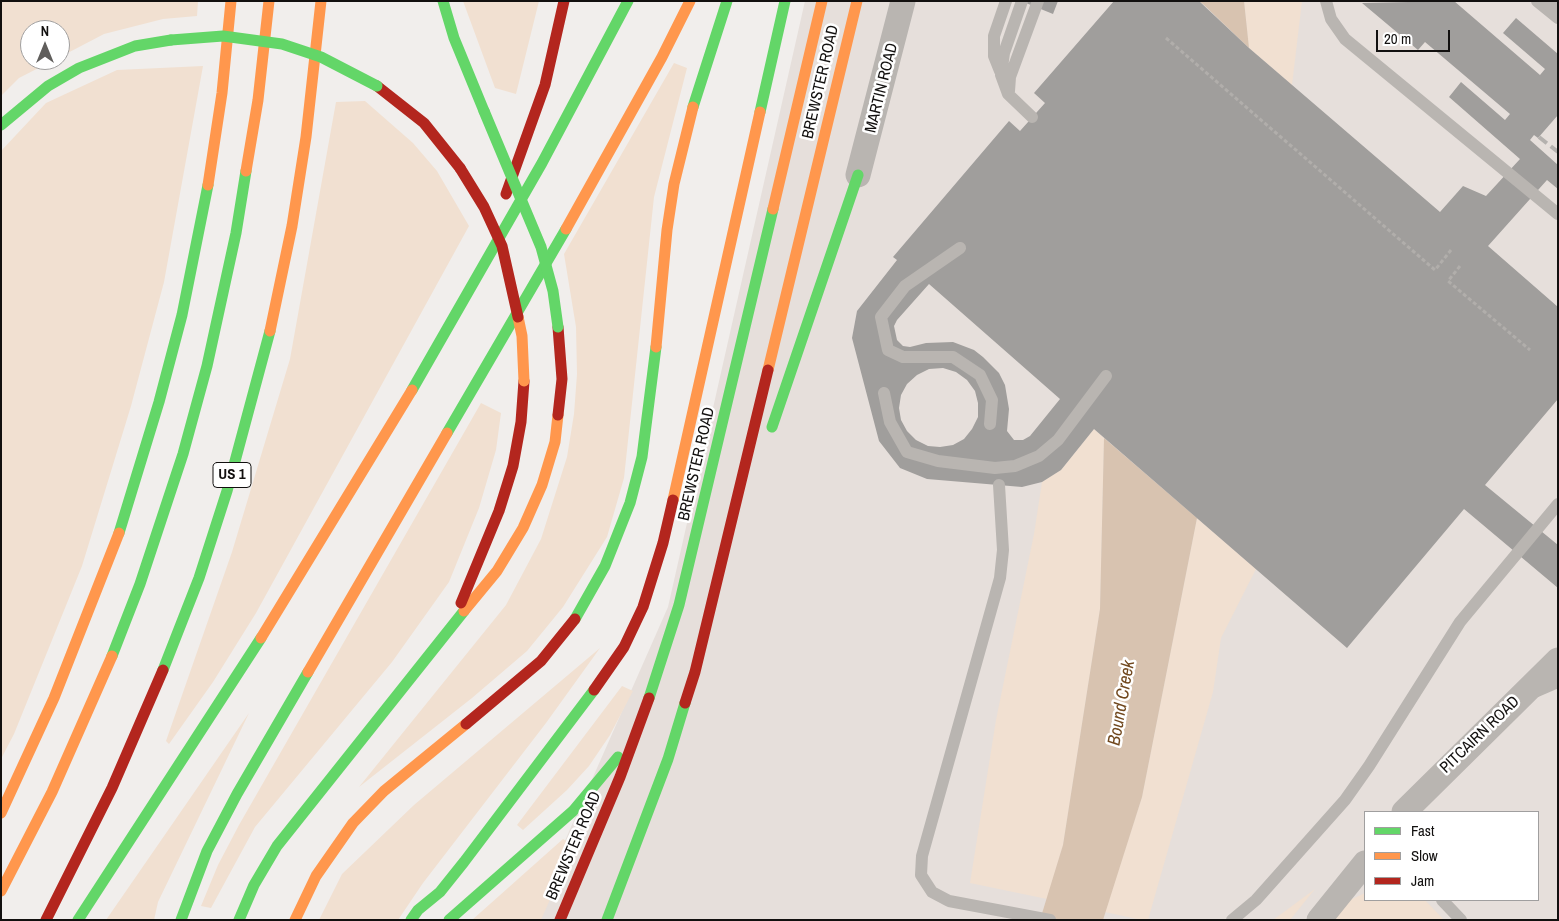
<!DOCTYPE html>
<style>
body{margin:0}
#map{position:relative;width:1559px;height:921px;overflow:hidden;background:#f1eeec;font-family:"Archivo Narrow",sans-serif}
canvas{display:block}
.frame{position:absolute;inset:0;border:2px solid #12100f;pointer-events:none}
.legend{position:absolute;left:1364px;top:811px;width:175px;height:90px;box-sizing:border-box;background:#fff;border:1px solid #a09f9f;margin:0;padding:6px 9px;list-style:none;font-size:15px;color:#12100f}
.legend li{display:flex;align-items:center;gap:10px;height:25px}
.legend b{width:25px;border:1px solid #a09f9f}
.north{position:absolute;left:20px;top:20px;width:50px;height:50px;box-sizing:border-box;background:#fff;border:1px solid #a09f9f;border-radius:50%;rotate:0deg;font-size:14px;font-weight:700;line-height:20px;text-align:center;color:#12100f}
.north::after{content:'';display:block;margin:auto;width:18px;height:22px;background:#605e5c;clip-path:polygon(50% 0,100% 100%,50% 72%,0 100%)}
.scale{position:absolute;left:1376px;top:30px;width:74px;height:22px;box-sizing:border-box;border:2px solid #12100f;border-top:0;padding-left:6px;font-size:15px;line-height:18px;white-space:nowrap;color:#12100f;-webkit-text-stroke:4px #fff;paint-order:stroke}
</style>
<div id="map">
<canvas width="1559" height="921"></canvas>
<div class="frame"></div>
<ul class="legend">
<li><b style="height:6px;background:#63d668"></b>Fast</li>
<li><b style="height:6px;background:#ff974d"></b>Slow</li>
<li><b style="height:6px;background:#b3261e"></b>Jam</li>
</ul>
<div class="north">N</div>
<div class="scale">20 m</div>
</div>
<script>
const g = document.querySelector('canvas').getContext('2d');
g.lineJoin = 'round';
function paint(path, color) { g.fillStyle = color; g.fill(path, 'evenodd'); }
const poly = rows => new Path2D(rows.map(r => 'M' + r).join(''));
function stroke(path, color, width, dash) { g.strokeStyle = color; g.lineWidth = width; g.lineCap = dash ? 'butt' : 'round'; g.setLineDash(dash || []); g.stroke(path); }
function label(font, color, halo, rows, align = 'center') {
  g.font = font + ' "Archivo Narrow",sans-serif'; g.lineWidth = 5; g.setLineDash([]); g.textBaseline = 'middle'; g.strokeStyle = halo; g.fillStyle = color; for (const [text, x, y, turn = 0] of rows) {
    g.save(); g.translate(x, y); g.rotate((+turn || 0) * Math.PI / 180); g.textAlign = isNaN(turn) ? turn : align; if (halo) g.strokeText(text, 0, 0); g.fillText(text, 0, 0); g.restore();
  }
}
paint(poly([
 [805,1,1558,1,1558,920,530,920,668,607],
 [1365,812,1538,812,1538,900,1365,900]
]), '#e6dfdb');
paint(poly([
 [1,1,198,1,197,16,163,19,104,34,60,57,60,30,30,30,30,60,54,60,19,78,1,96],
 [463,1,539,1,516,94,495,88],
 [1244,1,1302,1,1292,85,1249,48],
 [674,63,687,68,654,197,624,478,607,537,563,607,527,651,472,698,359,787,506,605,541,539,567,457,574,414,577,374,576,327,564,254],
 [203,66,164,282,131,406,82,566,14,734,1,759,1,151,46,103,117,70],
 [365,101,413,143,437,171,469,226,256,613,213,682,169,744,166,741,232,552,290,359,336,102],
 [481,403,501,413,496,450,479,508,449,582,392,662,255,827,211,908,201,906,218,865,239,825],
 [1094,429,1104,438,1100,609,1063,845,1047,899,970,883,996,720,1034,534,1042,482,1061,470],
 [1197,518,1256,569,1221,638,1213,692,1148,920,1142,920,1105,912,1142,797],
 [600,648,546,723,423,883,398,920,319,920,342,874,414,805],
 [622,686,633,691,610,735,589,766,567,790,523,830,517,825],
 [249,713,158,902,154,920,106,920],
 [563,839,574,845,541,920,472,920],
 [1315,889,1290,920,1273,920],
 [1365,893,1365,900,1425,900,1444,920,1332,920,1348,901]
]), '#f1e0d1');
paint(poly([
 [1199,1,1244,1,1249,48,1204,5],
 [1104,438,1197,518,1142,797,1103,920,1040,920,1063,845,1100,609]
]), '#d8c3b0');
paint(poly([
 [1021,1,1058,1,1053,14],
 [1114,1,1199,1,1249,48,1440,212,1463,186,1486,196,1520,159,1449,97,1461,82,1505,120,1510,114,1425,42,1418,50,1362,3,1454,1,1540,75,1545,69,1503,33,1516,18,1558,54,1558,115,1538,138,1534,135,1530,140,1558,165,1558,189,1547,180,1488,246,1558,307,1558,399,1485,485,1558,545,1558,588,1464,509,1347,648,1094,429,1061,470,1042,482,1022,487,927,479,900,468,879,441,852,338,857,311,897,260,893,257,1009,121,1020,131,1045,103,1034,93],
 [929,284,1060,399,1030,436,1023,440,1014,440,1007,431,1009,409,1005,385,999,373,983,357,974,350,953,342,926,343,910,347,903,346,897,340,894,326,897,320],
 [943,368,956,372,967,380,975,391,978,403,978,417,972,429,964,439,953,445,940,447,928,446,916,440,907,431,901,420,899,408,901,395,907,384,917,375,929,369]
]), '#a09e9c');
stroke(poly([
 [1166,38,1435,270,1451,250],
 [1460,266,1448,281,1530,350]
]), '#b1aeab', 3, [4, 2.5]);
stroke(poly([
 [1022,1,1004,53,1001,75,1008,94,1032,117],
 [1326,1,1331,19,1345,39,1558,214],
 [1537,1,1558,18],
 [1000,71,994,56,994,36,1006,1],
 [1009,91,1010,77,1038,1],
 [960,248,905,286,881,317,888,350,903,357,953,357,980,375,992,400,990,424],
 [884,393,890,422,907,452,938,461,995,468,1015,466,1039,456,1058,440,1106,376],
 [999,485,1003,550,1000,578,922,856,921,875,932,892,949,901,1050,920],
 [1537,691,1558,682],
 [1442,900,1461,920],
 [1232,920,1256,900,1345,800,1369,766,1460,622,1558,504]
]), '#b9b5b1', 12);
stroke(poly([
 [1554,1,1558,5],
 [858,175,903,1],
 [1404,812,1558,660],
 [1319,920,1365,863]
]), '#b9b5b1', 25);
stroke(poly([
 [443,1,454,38,484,111],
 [693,107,727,1],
 [760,112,785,1],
 [1,125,48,86,79,68,135,46,171,40],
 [412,390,542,163,628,1],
 [772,427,858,175],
 [447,433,566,229],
 [119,533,159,402,182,315,208,185],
 [575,619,605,566,630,503,642,457,656,347],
 [112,656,140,584,183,454,207,366,236,233,246,171],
 [163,670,199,578,227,491,270,331],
 [649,698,679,605,773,209],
 [78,920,261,638],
 [181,920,207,851,237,794,308,672],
 [239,920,254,885,277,846,464,611],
 [411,920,418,910,440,892,464,862,594,690],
 [449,920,573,811,618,757],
 [607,920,668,759,685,703]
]), '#63d668', 11);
stroke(poly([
 [246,171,258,100,269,1],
 [208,185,222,93,231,1],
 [773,209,822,1],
 [566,229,662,57,690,1],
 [270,331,292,226,306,137,321,1],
 [656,347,667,230,674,184,693,107],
 [768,370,857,1],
 [673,500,760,112],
 [464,611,497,571,523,528,542,485,555,442,558,415],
 [261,638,412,390],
 [308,672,447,433],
 [1,813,54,698,119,533],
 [1,891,52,792,112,656],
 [295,920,316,876,353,823,384,791,466,724]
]), '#ff974d', 11);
stroke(poly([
 [377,86,424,123,460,168],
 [506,194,545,85,564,1],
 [558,327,562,379,558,415],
 [461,603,499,511,513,466,521,422,524,381],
 [594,690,624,647,643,607,663,543,673,500],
 [685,703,695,672,768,370],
 [466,724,541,661,575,619],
 [46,920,112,788,163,670],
 [560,920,620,777,649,698]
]), '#b3261e', 11);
stroke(poly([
 [1539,137,1558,152]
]), '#b4b1ae', 4, [10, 5]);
stroke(poly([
 [171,40,223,36,282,44,321,57,377,86],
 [484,111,541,247,553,291,558,327]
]), '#63d668', 11);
stroke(poly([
 [518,317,522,336,524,381]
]), '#ff974d', 11);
stroke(poly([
 [460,168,484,207,502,246,518,317]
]), '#b3261e', 11);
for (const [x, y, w] of [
 [232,475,38]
]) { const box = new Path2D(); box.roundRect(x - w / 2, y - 12.5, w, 25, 4); g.fillStyle = '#fff'; g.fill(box); stroke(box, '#12100f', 1); }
label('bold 15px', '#12100f', null, [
 ["US 1",232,475]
]);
label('16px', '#12100f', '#fff', [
 ["BREWSTER ROAD",821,82,-77],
 ["MARTIN ROAD",882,88,-76],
 ["BREWSTER ROAD",697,464,-77],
 ["PITCAIRN ROAD",1480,735,-44],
 ["BREWSTER ROAD",574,846,-67]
]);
label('italic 18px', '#71481e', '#fff', [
 ["Bound Creek",1122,703,-80]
]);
</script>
